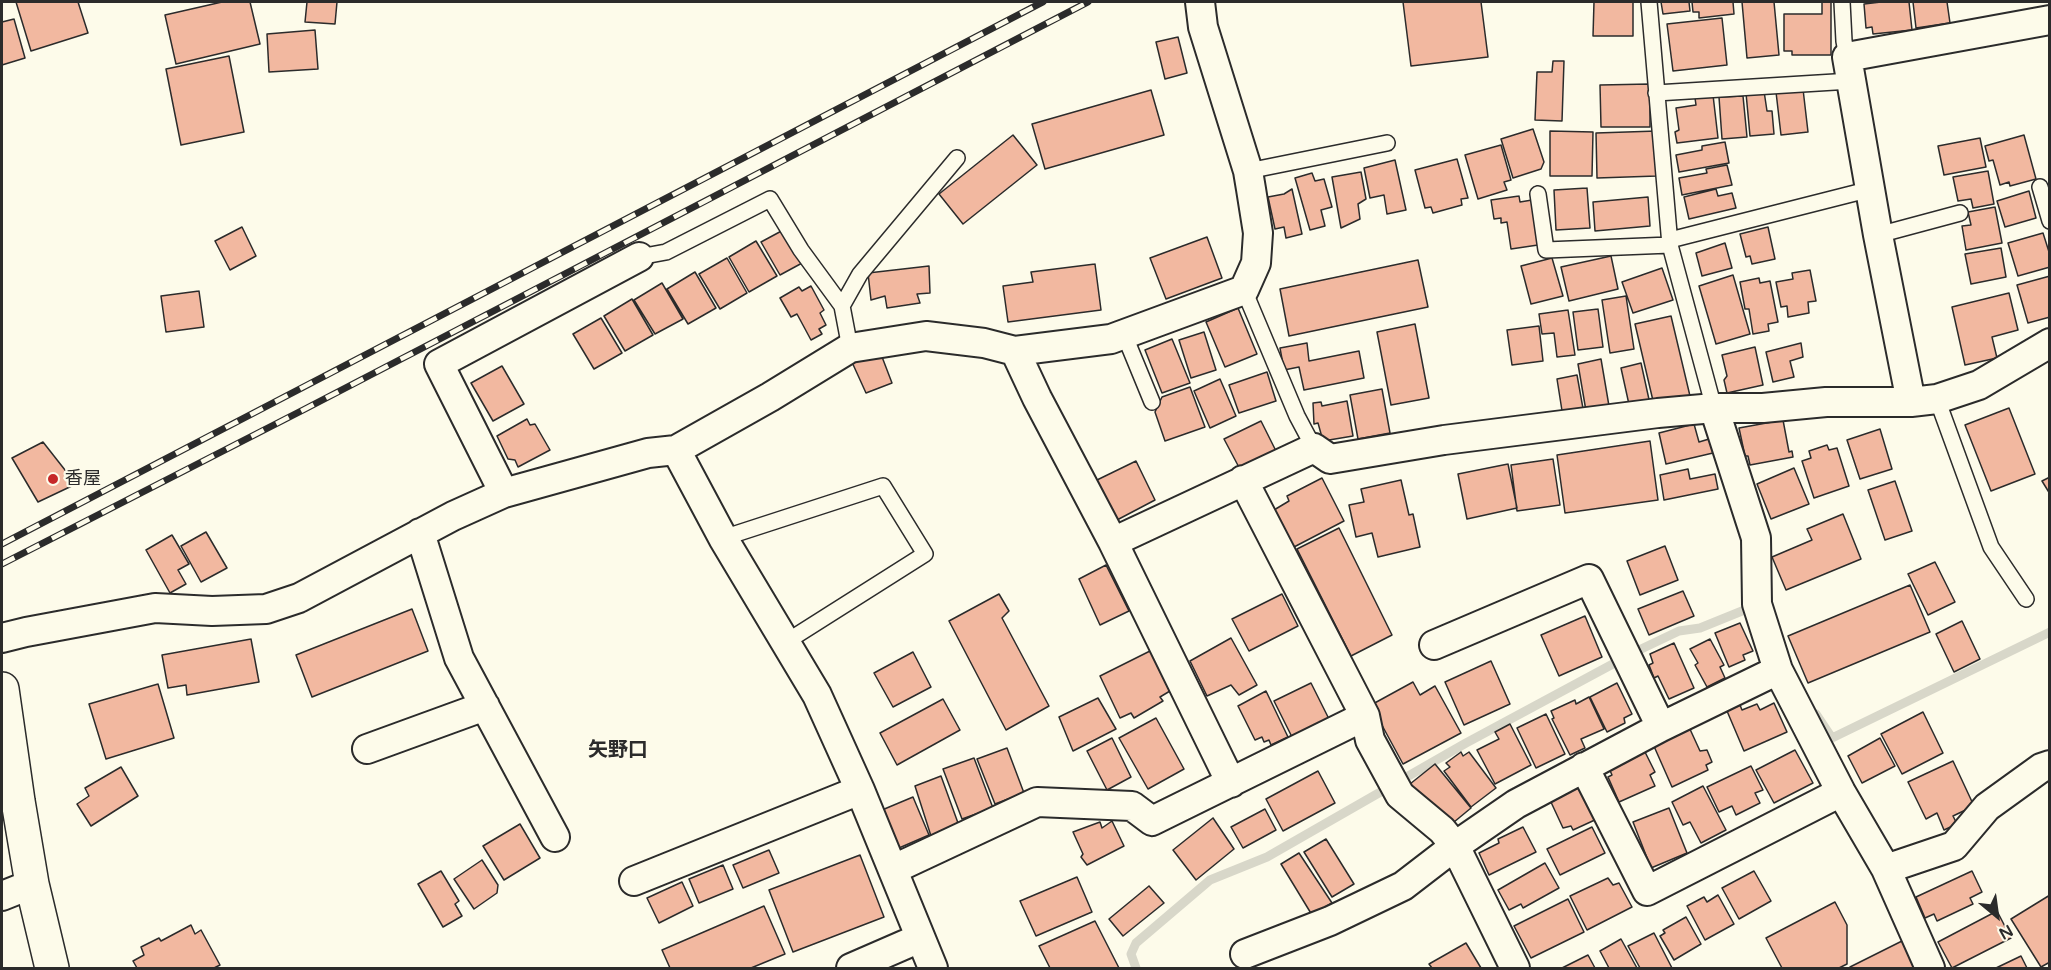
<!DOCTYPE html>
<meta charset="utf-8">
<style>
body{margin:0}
#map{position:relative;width:2051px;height:970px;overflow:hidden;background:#fdfbea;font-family:"Varela Round",sans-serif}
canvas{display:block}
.frame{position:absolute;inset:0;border:3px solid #2b2b2b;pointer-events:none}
.north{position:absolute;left:1967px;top:886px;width:60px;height:60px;-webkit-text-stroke:4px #fdfbea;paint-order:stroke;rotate:151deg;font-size:16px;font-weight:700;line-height:24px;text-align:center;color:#2b2b2b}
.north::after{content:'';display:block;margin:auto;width:21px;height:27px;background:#2b2b2b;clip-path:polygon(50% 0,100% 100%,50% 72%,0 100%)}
</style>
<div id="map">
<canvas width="2051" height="970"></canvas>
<div class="frame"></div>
<div class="north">N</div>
</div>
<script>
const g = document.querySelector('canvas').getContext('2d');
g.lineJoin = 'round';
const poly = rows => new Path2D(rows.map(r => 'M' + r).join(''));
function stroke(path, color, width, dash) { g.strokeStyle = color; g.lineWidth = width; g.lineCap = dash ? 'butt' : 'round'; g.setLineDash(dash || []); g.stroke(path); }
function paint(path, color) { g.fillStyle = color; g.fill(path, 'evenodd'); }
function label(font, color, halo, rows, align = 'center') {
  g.font = font + ' "Varela Round","Noto Sans JP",sans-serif'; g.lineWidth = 4.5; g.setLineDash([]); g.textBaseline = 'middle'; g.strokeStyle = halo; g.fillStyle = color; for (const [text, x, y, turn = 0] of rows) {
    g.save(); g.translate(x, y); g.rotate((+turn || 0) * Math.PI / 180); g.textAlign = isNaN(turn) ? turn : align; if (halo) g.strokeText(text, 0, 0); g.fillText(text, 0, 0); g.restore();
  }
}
stroke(poly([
 [1816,714,1832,738,2050,632],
 [1136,968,1131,954,1136,943,1210,880,1267,857,1466,743,1637,651,1679,631,1700,628,1742,611]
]), '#d8d7c9', 9);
const building = poly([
 [16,2,78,2,88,33,31,51,16,2],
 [222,2,250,2,260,44,176,64,165,15,222,2],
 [307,2,337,2,335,24,305,22,307,2],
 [1403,2,1481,2,1488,57,1411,66,1403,2],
 [1594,2,1633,2,1633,36,1593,36,1594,2],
 [1661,2,1689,2,1690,11,1663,14,1661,2],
 [1692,2,1733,2,1734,14,1699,18,1699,12,1693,12,1692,2],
 [1742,2,1774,2,1779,55,1747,58,1742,2],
 [1822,2,1831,2,1831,55,1792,55,1792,51,1784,51,1784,14,1822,14,1822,2],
 [1881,2,1909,2,1912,30,1873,34,1872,27,1866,28,1864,4,1881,2],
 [1913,2,1947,2,1950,23,1916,28,1913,2],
 [1722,18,1727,65,1673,71,1667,24,1722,18],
 [14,19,25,58,2,65,2,22,14,19],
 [315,30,318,69,269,72,267,34,315,30],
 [1178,37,1187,73,1165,79,1156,42,1178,37],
 [229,56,244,132,181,145,166,69,229,56],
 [1553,61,1564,61,1562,121,1535,120,1537,72,1552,72,1553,61],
 [1650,84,1650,127,1601,127,1600,85,1650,84],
 [1803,89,1808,132,1781,135,1776,92,1803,89],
 [1151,90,1164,135,1045,169,1032,124,1151,90],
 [1764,91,1767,111,1772,111,1774,134,1750,136,1746,93,1764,91],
 [1713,95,1718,138,1677,143,1675,132,1679,130,1676,108,1696,105,1695,98,1713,95],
 [1743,96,1747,137,1722,139,1719,97,1743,96],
 [1533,129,1544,162,1541,169,1513,178,1501,139,1533,129],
 [1550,131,1593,132,1592,176,1550,176,1550,131],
 [1657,131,1657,176,1597,178,1596,133,1657,131],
 [1013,135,1037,165,963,224,939,194,1013,135],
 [2024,135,2036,179,2010,186,2009,182,2000,185,1993,160,1989,161,1985,146,2024,135],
 [1980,138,1986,167,1944,175,1938,146,1980,138],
 [1725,142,1729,163,1679,172,1676,155,1702,150,1702,146,1725,142],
 [1501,145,1511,180,1504,182,1507,190,1478,199,1465,155,1501,145],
 [1457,159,1468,198,1461,199,1462,205,1433,213,1431,207,1425,208,1415,170,1457,159],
 [1395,160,1406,210,1387,214,1384,195,1370,198,1364,168,1395,160],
 [1727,165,1732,185,1682,195,1679,178,1707,173,1706,169,1727,165],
 [1988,171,1994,204,1973,208,1971,199,1958,201,1953,177,1988,171],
 [1361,172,1366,199,1358,204,1360,219,1341,228,1332,177,1361,172],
 [1312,173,1315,181,1324,179,1332,207,1321,210,1325,226,1310,230,1295,178,1312,173],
 [1587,188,1590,228,1556,230,1554,190,1587,188],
 [1292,189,1302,234,1286,238,1284,227,1275,229,1268,197,1284,194,1292,189],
 [1716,189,1718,196,1732,193,1736,208,1689,219,1684,197,1716,189],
 [2029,191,2036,218,2005,227,1997,201,2029,191],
 [1519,196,1520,202,1532,200,1538,245,1511,249,1507,222,1501,223,1501,218,1494,219,1491,200,1519,196],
 [1648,197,1650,226,1595,231,1593,202,1648,197],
 [1995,207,2002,243,1966,250,1962,226,1971,225,1968,212,1995,207],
 [242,227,256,256,230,270,215,241,242,227],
 [1768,227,1775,259,1752,264,1750,256,1746,257,1740,234,1768,227],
 [787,228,804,262,780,275,761,242,787,228],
 [2043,233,2050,255,2050,267,2018,276,2008,243,2043,233],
 [1207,237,1222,278,1166,299,1150,258,1207,237],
 [756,241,777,276,749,292,729,257,756,241],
 [1725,243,1732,268,1702,276,1696,253,1725,243],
 [2001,248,2006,277,1971,284,1965,254,2001,248],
 [1611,256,1618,289,1569,301,1561,267,1611,256],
 [727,258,747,293,720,309,699,274,727,258],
 [1552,258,1563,296,1531,304,1521,266,1552,258],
 [1418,260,1428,307,1289,336,1280,289,1418,260],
 [1095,264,1101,310,1008,322,1003,286,1033,282,1031,272,1095,264],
 [929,266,930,293,917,294,920,303,887,308,885,296,871,300,868,273,929,266],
 [1662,268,1673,300,1633,313,1622,282,1662,268],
 [1810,270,1816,301,1808,302,1809,313,1788,317,1787,306,1781,307,1776,282,1793,279,1792,273,1810,270],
 [695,272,716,308,688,324,667,289,695,272],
 [1733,275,1750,334,1716,344,1699,286,1733,275],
 [2050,276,2050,317,2028,323,2017,285,2050,276],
 [1759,278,1760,283,1770,281,1778,322,1768,324,1769,331,1753,334,1749,309,1745,309,1740,282,1759,278],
 [662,283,683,319,655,334,634,300,662,283],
 [811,286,824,310,820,313,826,325,819,329,822,334,811,340,797,314,791,317,780,298,799,287,802,291,811,286],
 [199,291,204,327,166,332,161,296,199,291],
 [2009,293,2018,330,1992,337,1997,358,1965,365,1952,307,2009,293],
 [1626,296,1634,349,1610,353,1602,300,1626,296],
 [632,299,653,335,625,351,604,316,632,299],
 [1238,308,1257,354,1225,367,1206,322,1238,308],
 [1598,309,1603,347,1578,350,1573,312,1598,309],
 [1568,310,1575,355,1557,357,1554,333,1542,334,1539,314,1568,310],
 [1671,316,1690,396,1654,405,1635,324,1671,316],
 [601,318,622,353,594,369,573,334,601,318],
 [1415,324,1429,398,1391,405,1377,332,1415,324],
 [1539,326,1543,361,1512,365,1507,330,1539,326],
 [1204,332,1216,370,1191,378,1179,340,1204,332],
 [1172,339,1190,383,1162,393,1145,350,1172,339],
 [1307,343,1309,361,1359,351,1364,378,1304,390,1299,367,1284,370,1280,348,1307,343],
 [1801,343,1803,357,1790,361,1794,377,1773,382,1766,352,1801,343],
 [1755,347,1763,385,1727,393,1724,380,1727,376,1722,355,1755,347],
 [879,349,892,383,866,393,851,360,879,349],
 [1601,359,1609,406,1586,411,1578,364,1601,359],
 [1641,363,1650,404,1630,409,1621,368,1641,363],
 [502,366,524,404,493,421,471,383,502,366],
 [1267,372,1276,401,1239,413,1229,385,1267,372],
 [1577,375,1584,414,1563,417,1557,379,1577,375],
 [1220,379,1236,416,1210,428,1194,391,1220,379],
 [1190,387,1205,427,1165,441,1155,412,1162,397,1190,387],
 [1382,389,1390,433,1358,439,1350,395,1382,389],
 [1347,401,1353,436,1323,441,1318,423,1314,424,1313,403,1321,402,1322,406,1347,401],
 [2009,408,2035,474,1991,491,1965,425,2009,408],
 [527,419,530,425,535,424,550,450,518,467,515,460,508,459,497,436,527,419],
 [1783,420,1789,452,1792,451,1793,457,1750,465,1748,456,1745,456,1739,428,1783,420],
 [1261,421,1278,455,1242,473,1224,439,1261,421],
 [1694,424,1699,442,1709,439,1713,453,1666,464,1659,433,1694,424],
 [1880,429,1892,469,1860,479,1847,440,1880,429],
 [1650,441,1658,500,1565,513,1557,455,1650,441],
 [43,442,76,484,38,502,12,458,43,442],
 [1827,445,1829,450,1837,448,1849,486,1814,498,1802,461,1811,458,1809,451,1827,445],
 [1553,459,1560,505,1517,511,1511,465,1553,459],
 [1136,461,1155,500,1117,520,1097,480,1136,461],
 [1508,464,1517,508,1467,519,1458,474,1508,464],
 [1794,468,1809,504,1771,519,1757,484,1794,468],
 [1688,469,1690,479,1715,474,1718,489,1664,500,1660,475,1688,469],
 [2050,477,2050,494,2042,481,2050,477],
 [1322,478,1344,521,1294,547,1274,510,1289,501,1287,496,1322,478],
 [1401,480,1409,515,1413,514,1420,547,1378,557,1372,533,1356,537,1349,505,1364,502,1361,489,1401,480],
 [1895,481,1912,531,1885,540,1868,490,1895,481],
 [1843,514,1861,559,1786,590,1772,557,1812,540,1807,529,1843,514],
 [1339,528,1392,635,1351,656,1297,549,1339,528],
 [206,532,227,568,201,582,181,546,206,532],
 [172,535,189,564,178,570,186,584,170,593,146,550,172,535],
 [1665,546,1678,580,1640,595,1627,561,1665,546],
 [1935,562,1955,602,1928,615,1908,574,1935,562],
 [1106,565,1129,611,1100,625,1079,579,1106,565],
 [1910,585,1930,632,1808,683,1788,636,1910,585],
 [1683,591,1694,616,1649,635,1638,609,1683,591],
 [999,594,1009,611,1002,618,1049,706,1006,730,949,621,999,594],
 [1282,594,1298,626,1249,651,1232,619,1282,594],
 [412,609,428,651,312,697,296,655,412,609],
 [1585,616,1602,657,1559,676,1541,635,1585,616],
 [1962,621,1980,659,1954,672,1936,634,1962,621],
 [1740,623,1753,651,1743,655,1745,660,1729,667,1715,633,1740,623],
 [1231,638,1257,685,1239,695,1231,685,1207,696,1190,661,1231,638],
 [251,639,259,682,187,695,186,685,168,688,162,655,251,639],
 [1710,639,1724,665,1720,667,1725,678,1707,687,1695,665,1698,663,1690,649,1710,639],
 [1674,643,1694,688,1669,699,1658,676,1654,678,1649,665,1653,663,1650,654,1674,643],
 [1150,651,1170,691,1160,697,1163,701,1134,718,1131,713,1120,718,1100,676,1150,651],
 [913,652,931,687,893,707,874,673,913,652],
 [1491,661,1510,704,1464,725,1445,682,1491,661],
 [1413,682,1420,695,1435,686,1461,733,1403,764,1371,705,1413,682],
 [1311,683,1330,721,1293,739,1274,701,1311,683],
 [1617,683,1632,714,1624,718,1625,723,1607,732,1590,697,1617,683],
 [158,684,174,738,106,759,89,704,158,684],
 [1266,691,1288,737,1271,745,1269,740,1264,742,1262,737,1255,740,1238,706,1266,691],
 [1589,697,1604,729,1581,739,1585,748,1570,755,1552,719,1554,718,1551,711,1575,700,1576,704,1589,697],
 [1098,698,1116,729,1073,751,1059,717,1098,698],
 [943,699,960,730,897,765,880,733,943,699],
 [1774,703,1787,732,1744,751,1727,711,1740,705,1742,710,1757,704,1760,710,1774,703],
 [1923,712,1943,753,1902,774,1881,734,1923,712],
 [1546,714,1565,754,1536,768,1517,728,1546,714],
 [1156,718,1184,769,1148,789,1119,738,1156,718],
 [1510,724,1531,765,1495,784,1477,750,1499,739,1495,732,1510,724],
 [1689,727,1700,751,1707,750,1712,762,1706,765,1708,770,1672,787,1653,744,1689,727],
 [1112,738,1131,777,1107,790,1087,751,1112,738],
 [1880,738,1895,766,1862,783,1848,756,1880,738],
 [1007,748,1024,793,995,804,977,759,1007,748],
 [1644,750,1655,772,1650,775,1655,786,1619,802,1608,777,1612,775,1608,766,1644,750],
 [1795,750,1813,783,1774,803,1756,770,1795,750],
 [1461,752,1463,756,1469,752,1496,788,1471,807,1444,771,1450,767,1446,763,1461,752],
 [974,758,993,808,962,819,943,769,974,758],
 [1953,761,1974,806,1953,816,1957,824,1944,830,1937,813,1926,819,1908,782,1953,761],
 [1435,764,1471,808,1448,827,1410,784,1435,764],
 [1751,766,1763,790,1755,793,1760,803,1736,815,1732,806,1719,812,1707,787,1751,766],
 [121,767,138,796,91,826,77,804,89,796,85,788,121,767],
 [1318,771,1335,803,1283,831,1266,799,1318,771],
 [941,776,958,823,931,836,915,786,941,776],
 [1580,786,1597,819,1573,830,1571,826,1563,828,1550,800,1580,786],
 [1703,786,1726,830,1701,843,1690,822,1683,825,1672,802,1703,786],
 [913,797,929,835,899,848,882,810,913,797],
 [1669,808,1687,853,1651,868,1633,822,1669,808],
 [1265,809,1276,830,1243,848,1231,827,1265,809],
 [1213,818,1234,849,1196,880,1173,850,1213,818],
 [1112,821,1124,846,1087,865,1081,857,1083,854,1073,832,1100,822,1102,828,1112,821],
 [520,824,540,858,504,880,483,846,520,824],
 [1523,827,1536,852,1489,875,1479,853,1499,843,1498,839,1523,827],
 [1592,827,1605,853,1560,875,1547,849,1592,827],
 [1326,839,1354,884,1332,897,1304,852,1326,839],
 [769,850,779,873,743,888,733,865,769,850],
 [1299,853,1332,903,1312,915,1281,864,1299,853],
 [860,855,884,917,793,952,769,890,860,855],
 [482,860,498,885,497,893,474,909,454,879,482,860],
 [1545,863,1559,888,1523,908,1521,904,1509,910,1498,890,1545,863],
 [723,865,733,889,699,903,689,879,723,865],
 [441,871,459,901,455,904,462,916,443,927,418,884,441,871],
 [1754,871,1771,901,1739,919,1722,888,1754,871],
 [1972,871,1982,892,1970,898,1973,904,1937,921,1934,914,1925,918,1916,897,1972,871],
 [1077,877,1092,912,1036,936,1020,901,1077,877],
 [1608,878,1613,885,1619,883,1632,907,1587,930,1570,896,1608,878],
 [682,882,693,906,659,923,647,898,682,882],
 [1149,886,1164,903,1123,936,1109,919,1149,886],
 [1718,895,1734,924,1705,940,1687,906,1704,897,1707,902,1718,895],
 [2050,895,2050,962,2041,967,2011,919,2050,895],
 [1568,899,1584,932,1531,958,1514,926,1568,899],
 [1835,902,1847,925,1847,964,1839,968,1782,968,1766,938,1835,902],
 [764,906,785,954,751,968,670,968,662,950,764,906],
 [1997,911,2011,938,1952,968,1938,942,1997,911],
 [1686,917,1701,944,1674,960,1660,936,1665,933,1663,930,1686,917],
 [1095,921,1119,968,1050,968,1039,946,1095,921],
 [191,925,195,934,201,930,220,965,214,968,137,968,133,961,144,955,141,947,159,938,161,941,191,925],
 [1654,933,1672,968,1640,968,1628,946,1654,933],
 [1621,939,1637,968,1609,968,1600,951,1621,939],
 [1904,940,1918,968,1851,968,1850,967,1904,940],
 [1466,943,1481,968,1432,968,1429,964,1466,943],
 [1588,955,1595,968,1562,968,1588,955],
 [2021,956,2027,968,1996,968,2021,956]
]);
paint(building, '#f2b8a0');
stroke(building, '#2b2b2b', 1.5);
const service = poly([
 [1649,2,1670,245,1714,408],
 [1842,2,1844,41,1847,57],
 [1656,93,1851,81],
 [1248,171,1387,143],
 [2040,187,2050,221],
 [1538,194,1546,250,1670,245],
 [1878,235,1960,213],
 [1670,240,1871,189],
 [639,257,666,252,770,199,801,250,842,306,850,348],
 [1244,290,1297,416,1314,448],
 [842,306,860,274,957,158],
 [1124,334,1152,402],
 [1937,399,1991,547,2026,599],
 [723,538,883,486,925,554,786,642]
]);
const minor = poly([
 [1015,351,1037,398,1113,542,1231,783],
 [1911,402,1878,235,1847,57,2050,20],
 [1714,408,1756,538,1757,604,1778,670,1841,792,1886,869,1930,968],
 [676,450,723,538,817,695,860,790,933,968],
 [1243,480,1365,716,1370,740,1400,795,1442,830,1455,846,1515,968],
 [504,493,439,364,639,257],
 [420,533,459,658,555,837],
 [1113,542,1314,448,1330,459,1444,440,1658,413,1714,408,1763,408,1826,402,1911,402,1937,399,1979,385,2050,343],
 [2,638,26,632,155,608,212,611,266,609,299,598,453,516,504,493,648,453,676,450,770,397,850,348,926,336,984,343,1015,351,1111,339,1244,290,1256,263,1258,233,1251,189,1248,171,1203,27,1200,2],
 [1434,645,1589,579,1661,727],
 [367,749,485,706],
 [1584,767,1647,891,1841,792],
 [894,869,1037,802,1132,806,1152,821,1365,716],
 [1886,869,1954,846,1987,807,2041,768,2050,765],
 [634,881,860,790],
 [2,896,32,884],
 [1245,954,1330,921,1403,886,1455,846,1516,804,1661,727,1778,670],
 [851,968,920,938]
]);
const secondary = poly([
 [2,689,18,801,32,884,52,968]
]);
stroke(service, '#2b2b2b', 18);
stroke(minor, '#2b2b2b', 32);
stroke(secondary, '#2b2b2b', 36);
stroke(service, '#fdfbea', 15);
stroke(minor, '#fdfbea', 28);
stroke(secondary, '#fdfbea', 33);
const rail = poly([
 [2,544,1043,2],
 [2,564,305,409,1088,2]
]);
stroke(rail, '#2b2b2b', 7);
stroke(rail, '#fdfbea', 4.5, [14]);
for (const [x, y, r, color] of [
 [53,479,6,"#c62828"]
]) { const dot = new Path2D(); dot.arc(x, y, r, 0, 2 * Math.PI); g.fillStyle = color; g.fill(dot); stroke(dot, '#fdfbea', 2); }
label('18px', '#2b2b2b', '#fdfbea', [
 ["香屋",65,479]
], 'left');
label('bold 20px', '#2b2b2b', '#fdfbea', [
 ["矢野口",618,751]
]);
</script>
